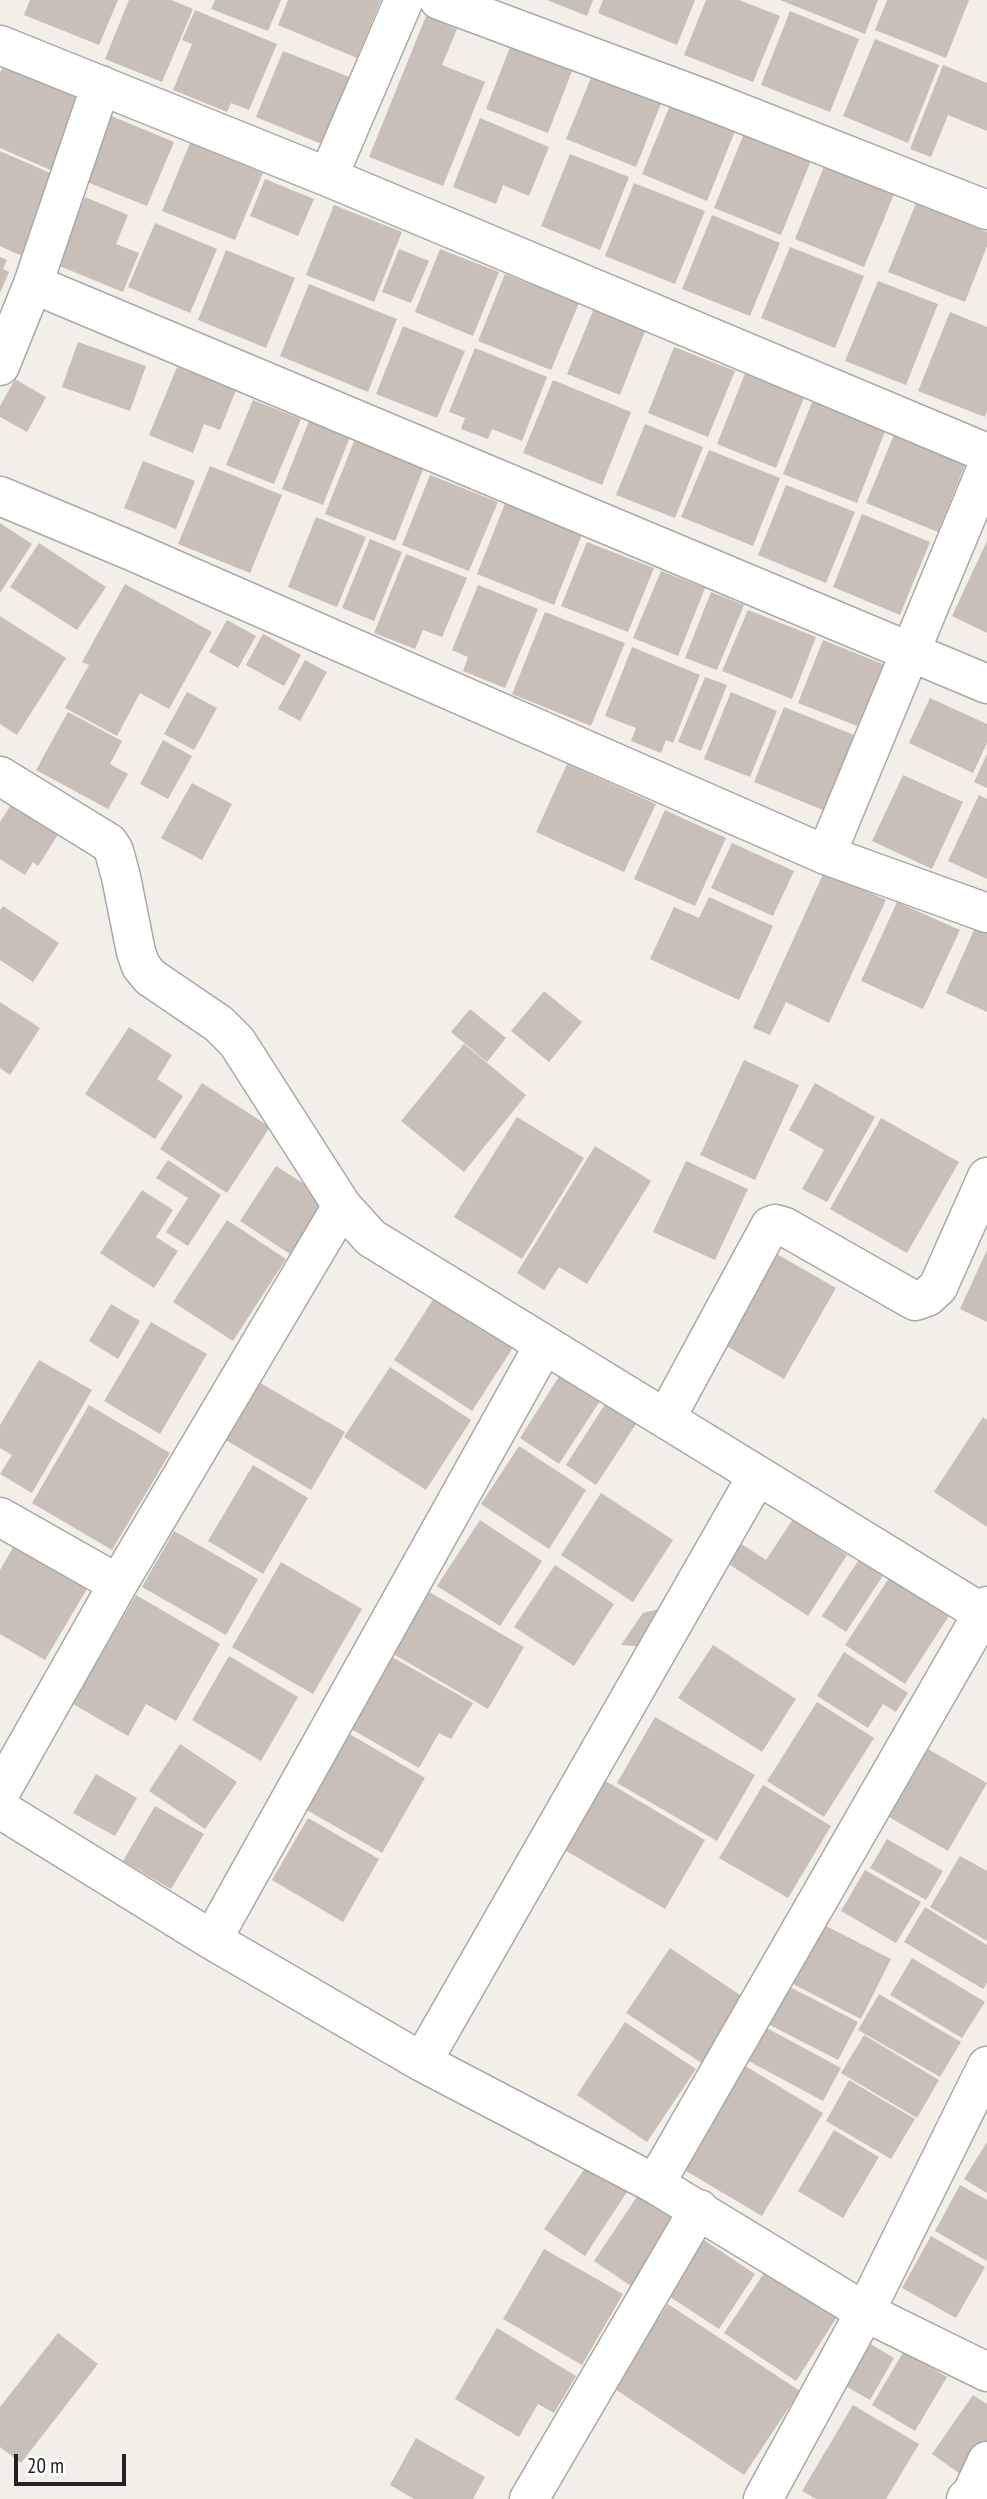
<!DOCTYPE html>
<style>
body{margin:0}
#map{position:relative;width:987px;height:2499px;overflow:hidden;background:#f2efe9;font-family:"PT Sans Narrow",sans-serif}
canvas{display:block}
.scale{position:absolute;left:14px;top:2454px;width:112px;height:32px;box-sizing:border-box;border:4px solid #222;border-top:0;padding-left:9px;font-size:21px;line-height:24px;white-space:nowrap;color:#222;-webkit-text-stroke:5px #fff;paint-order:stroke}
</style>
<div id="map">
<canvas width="987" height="2499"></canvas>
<div class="scale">20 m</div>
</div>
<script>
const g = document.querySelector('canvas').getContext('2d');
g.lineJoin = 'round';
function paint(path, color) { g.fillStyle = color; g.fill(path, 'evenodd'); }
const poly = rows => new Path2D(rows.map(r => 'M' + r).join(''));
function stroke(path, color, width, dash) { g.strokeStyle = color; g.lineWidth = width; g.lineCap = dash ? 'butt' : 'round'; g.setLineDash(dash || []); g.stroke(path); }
paint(poly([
 [30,0,118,0,99,45,24,15],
 [129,0,171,0,193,9,162,82,105,59],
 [215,0,281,0,268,31,211,9],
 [288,0,381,0,357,58,278,25],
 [547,0,593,0,587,16],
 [603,0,695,0,677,45,598,13],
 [706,0,739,0,780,16,753,82,684,55],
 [780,0,878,0,865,34],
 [887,0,969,0,946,58,875,30],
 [195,10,277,44,249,110,231,103,227,112,173,90,192,44,182,40],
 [790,11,859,39,830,112,761,85],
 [426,16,457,29,442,65,485,82,443,186,369,157],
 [875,39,939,65,908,143,843,116],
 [512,42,574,66,548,133,486,109],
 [283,51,352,78,324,145,256,117],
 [4,64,87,101,55,172,0,148,0,73],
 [943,65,987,83,987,131,948,115,931,157,910,149],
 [593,73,662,101,636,167,566,139],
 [670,105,735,131,707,201,642,174],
 [109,115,174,142,147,206,82,180],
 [480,118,549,147,529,196,503,185,496,204,453,187],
 [747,126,814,153,781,235,714,208],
 [190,143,263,173,235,240,162,211],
 [0,151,57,176,22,256,0,246],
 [570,154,629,177,600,250,541,226],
 [825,164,895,192,864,267,795,239],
 [265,179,314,199,298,236,250,216],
 [634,183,705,211,675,284,605,256],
 [85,197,128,215,116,244,139,253,123,292,57,265],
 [916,203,987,232,987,246,965,302,888,272],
 [334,205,402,232,374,302,306,275],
 [712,215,780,243,750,316,682,289],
 [155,223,217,249,190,313,128,287],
 [790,247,864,276,835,348,761,318],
 [399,249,429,261,411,303,382,292],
 [440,249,499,272,473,336,415,312],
 [226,250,295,278,266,348,198,320],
 [0,257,7,260,3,269,9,272,0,293],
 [505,274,579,303,551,370,478,341],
 [878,281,938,304,906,385,845,361],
 [309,284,397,319,368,392,280,356],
 [595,306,647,326,620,395,567,374],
 [950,312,987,327,987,411,985,417,918,391],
 [403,326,465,351,437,418,376,394],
 [78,342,146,366,130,411,62,387],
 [674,347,735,371,708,437,648,413],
 [475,348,547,377,522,441,492,429,488,439,461,429,465,418,449,412],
 [177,367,236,390,220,430,204,424,193,453,149,435],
 [746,371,805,395,776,468,717,444],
 [15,379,46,397,27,432,0,417,0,406],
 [553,380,631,412,602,485,523,453],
 [253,400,301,419,274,484,226,465],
 [813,400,886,429,857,503,783,474],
 [309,421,350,437,323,505,282,489],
 [645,424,703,447,675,518,616,495],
 [895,432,967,460,938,532,866,503],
 [355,439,424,467,395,541,325,514],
 [709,450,780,478,753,546,681,517],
 [143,461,195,481,176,529,124,508],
 [210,466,282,495,250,573,178,544],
 [430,475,498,502,469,571,402,545],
 [786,485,855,512,826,583,758,555],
 [506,501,583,532,554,605,477,574],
 [862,514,930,542,900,615,833,587],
 [316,517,366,537,337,607,288,587],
 [0,523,32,544,0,593],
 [370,539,402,552,374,621,342,608],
 [987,541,987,633,952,616],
 [587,542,654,568,628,632,561,606],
 [39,543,106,587,77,630,10,587],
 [406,554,467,578,442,637,423,630,415,649,374,633],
 [661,571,705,588,678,656,633,638],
 [125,584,212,632,169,709,140,693,117,736,65,708,89,665,82,662],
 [478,585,538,609,505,688,463,671,468,657,452,650],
 [711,592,744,605,717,670,685,658],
 [748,610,816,637,792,699,722,671],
 [545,612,625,643,591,726,512,694],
 [0,616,66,658,17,735,0,724],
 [227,620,256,636,238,668,209,652],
 [263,634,301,655,284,686,246,665],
 [823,640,885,665,860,727,798,703],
 [632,647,700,675,673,743,666,740,661,753,631,741,636,728,605,716],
 [305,660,327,672,300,721,278,709],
 [705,677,727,685,701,751,678,742],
 [187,692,217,708,194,750,164,734],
 [731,692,777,711,750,777,704,759],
 [930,698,987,724,987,743,973,773,909,743],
 [784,707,859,737,828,812,754,782],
 [68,712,122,741,110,764,128,774,108,809,36,770],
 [163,740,192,756,168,799,140,784],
 [987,754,987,788,974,782],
 [567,764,656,804,624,872,536,832],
 [903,775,963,802,932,869,872,841],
 [192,783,232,804,202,860,161,838],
 [979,795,987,799,987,879,948,861],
 [14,800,61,830,38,866,33,862,25,875,0,859,0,822],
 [665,810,726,838,695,906,634,879],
 [732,843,794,871,773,916,711,888],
 [824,872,886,900,829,1023,786,1002,770,1035,753,1028],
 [709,897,773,926,739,1000,650,959,674,907,699,918],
 [897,902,960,930,923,1009,861,981],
 [3,906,59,943,33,982,0,960,0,910],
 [978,921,987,925,987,1012,946,993],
 [544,991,582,1022,549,1062,511,1031],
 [0,1002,40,1028,10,1075,0,1068],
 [470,1009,506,1038,487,1062,451,1032],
 [129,1027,172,1055,157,1079,183,1096,155,1139,85,1094],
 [464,1044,526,1095,464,1172,401,1121],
 [744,1060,799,1085,755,1180,700,1155],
 [202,1083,270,1127,227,1193,160,1149],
 [815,1083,875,1117,827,1202,802,1189,824,1150,789,1130],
 [517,1117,584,1158,522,1259,454,1217],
 [881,1118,959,1162,907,1253,830,1209],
 [595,1146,651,1181,587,1284,559,1267,544,1290,517,1273],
 [168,1160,221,1195,188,1246,166,1232,188,1198,156,1178],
 [686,1161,748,1189,715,1260,653,1232],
 [276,1166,326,1198,290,1254,240,1221],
 [142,1190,173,1210,156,1237,178,1251,154,1288,100,1253],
 [227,1220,286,1259,233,1341,173,1302],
 [768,1249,836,1288,784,1379,716,1340],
 [987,1250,987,1322,960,1309],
 [438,1292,516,1343,472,1411,394,1360],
 [111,1304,140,1321,118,1359,89,1341],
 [151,1322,207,1354,160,1434,104,1401],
 [39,1360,92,1390,32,1493,0,1474,12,1455,0,1448,0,1425],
 [390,1367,471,1420,426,1490,344,1437],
 [560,1375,600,1401,559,1464,520,1438],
 [250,1377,345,1432,311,1490,217,1435],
 [609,1398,640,1418,596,1485,566,1465],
 [89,1405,170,1453,112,1550,32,1503],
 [983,1417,987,1420,987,1527,934,1492],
 [519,1446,586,1490,549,1549,481,1504],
 [253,1465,308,1498,263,1574,208,1541],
 [601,1493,673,1540,633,1602,561,1555],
 [793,1519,847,1555,808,1616,724,1561,737,1541,766,1560],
 [480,1520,542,1561,500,1626,437,1586],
 [174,1531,258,1579,226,1635,142,1587],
 [21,1534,94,1577,45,1660,0,1634,0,1570],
 [860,1558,884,1574,846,1632,822,1616],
 [281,1562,362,1609,313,1694,232,1647],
 [555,1565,614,1604,574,1666,514,1627],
 [895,1569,954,1608,905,1684,845,1645],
 [419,1586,524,1647,488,1709,383,1648],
 [136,1595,220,1644,176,1721,146,1704,128,1736,68,1701,93,1656,98,1660],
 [671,1606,649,1647,621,1645,643,1613],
 [713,1645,796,1699,762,1752,678,1698],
 [844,1652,908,1693,896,1712,883,1704,868,1728,817,1696],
 [387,1654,473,1703,451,1739,439,1733,419,1768,346,1726],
 [229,1656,298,1697,261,1761,192,1720],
 [817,1702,874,1738,824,1817,767,1781],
 [655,1717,755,1775,717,1841,617,1783],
 [341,1729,425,1778,382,1853,298,1805],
 [180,1744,237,1782,205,1829,149,1791],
 [928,1749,987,1783,948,1851,889,1817],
 [96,1774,137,1798,115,1836,73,1813],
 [604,1780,705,1840,665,1909,563,1849],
 [763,1785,831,1826,788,1898,719,1858],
 [155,1806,204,1834,171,1889,123,1861],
 [308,1818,379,1859,343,1922,272,1880],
 [887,1839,943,1871,926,1900,870,1868],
 [960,1856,987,1871,987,1941,930,1907],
 [865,1870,921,1902,896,1943,841,1911],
 [925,1907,987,1945,987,1983,983,1989,904,1942],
 [824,1925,891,1959,861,2019,793,1984],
 [670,1948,752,2003,709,2068,626,2013],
 [912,1958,985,2002,962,2038,890,1995],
 [784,1984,858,2022,838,2060,764,2022],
 [879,1994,961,2042,940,2077,858,2030],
 [625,2022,696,2069,647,2142,577,2095],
 [763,2026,841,2068,823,2101,745,2059],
 [864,2035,939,2080,917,2118,841,2073],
 [742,2064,823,2113,762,2216,681,2168],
 [849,2080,915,2119,891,2159,826,2121],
 [834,2130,879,2157,843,2218,798,2191],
 [987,2142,987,2193,964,2179],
 [591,2159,631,2186,585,2256,544,2229],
 [960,2185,987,2200,987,2261,935,2231],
 [640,2192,683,2221,637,2290,594,2261],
 [695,2234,755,2274,719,2329,658,2289],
 [931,2236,985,2267,956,2318,902,2288],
 [544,2249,623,2294,582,2365,503,2319],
 [766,2270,837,2317,796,2381,724,2333],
 [668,2304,800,2391,744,2475,612,2387],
 [497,2328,576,2376,554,2413,538,2404,519,2437,455,2399],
 [58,2333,98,2364,21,2463,0,2447,0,2407],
 [867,2342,894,2358,870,2400,842,2384],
 [904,2351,947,2377,915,2431,872,2405],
 [973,2395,987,2404,987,2441,963,2476,932,2454],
 [853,2405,919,2444,886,2499,816,2499,802,2491],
 [416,2438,485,2477,473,2499,414,2499,390,2485]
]), '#c7bfb8');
const street = poly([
 [439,0,705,99,987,210],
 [0,45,328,177,987,453],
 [328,177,404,0],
 [33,284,987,684],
 [0,366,33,284,101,85],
 [0,496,134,552,826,855,987,913],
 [0,776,109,843,114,851,121,877,136,952,141,966,150,977,219,1024,237,1042,342,1206,371,1238,987,1616],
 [826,855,987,467],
 [666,1418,770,1226,775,1224,785,1227,915,1301,927,1297,938,1287,987,1177],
 [0,1517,118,1584],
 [0,1793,118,1584,342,1206],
 [0,1809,212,1940,422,2062,655,2184,865,2312,987,2372],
 [212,1940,544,1345],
 [422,2062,757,1476],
 [655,2184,987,1606],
 [529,2499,699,2209],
 [763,2499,865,2312,987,2066],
 [966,2499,972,2493,987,2461]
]);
stroke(street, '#a9a9a9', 41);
stroke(street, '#fff', 38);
</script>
